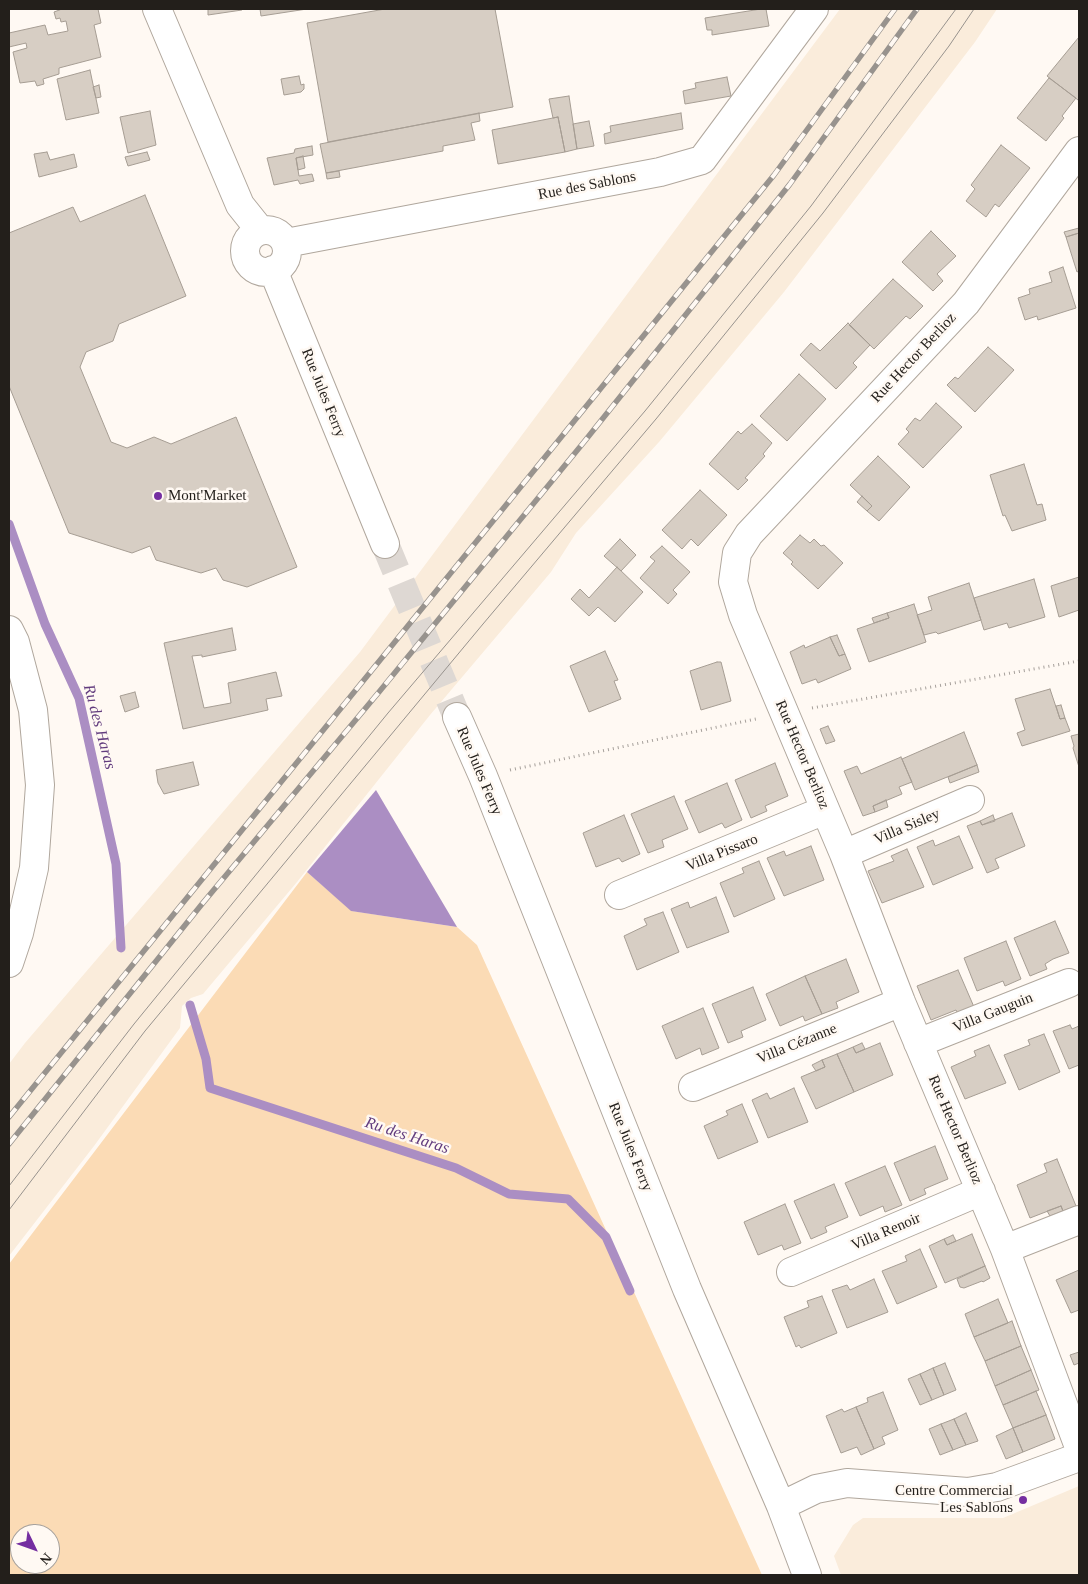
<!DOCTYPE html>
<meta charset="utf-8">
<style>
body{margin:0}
#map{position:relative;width:1088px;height:1584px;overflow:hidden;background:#fff9f3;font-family:"Times New Roman",serif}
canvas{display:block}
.frame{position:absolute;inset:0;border:10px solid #231f1b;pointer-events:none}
.north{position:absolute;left:10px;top:1524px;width:50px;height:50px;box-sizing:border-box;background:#fff9f3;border:1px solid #a7a29d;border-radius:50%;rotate:132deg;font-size:14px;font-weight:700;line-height:20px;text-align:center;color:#231f1b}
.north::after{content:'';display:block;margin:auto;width:18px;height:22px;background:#752ea1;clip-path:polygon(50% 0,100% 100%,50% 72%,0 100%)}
</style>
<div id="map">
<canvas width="1088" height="1584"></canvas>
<div class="frame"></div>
<div class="north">N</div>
</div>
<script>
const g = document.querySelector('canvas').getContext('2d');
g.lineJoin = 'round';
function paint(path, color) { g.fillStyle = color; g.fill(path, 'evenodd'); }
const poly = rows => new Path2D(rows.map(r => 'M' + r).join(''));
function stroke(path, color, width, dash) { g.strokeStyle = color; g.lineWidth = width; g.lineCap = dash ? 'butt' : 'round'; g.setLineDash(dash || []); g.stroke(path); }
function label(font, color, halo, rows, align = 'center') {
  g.font = font + ' "Times New Roman",serif'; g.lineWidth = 5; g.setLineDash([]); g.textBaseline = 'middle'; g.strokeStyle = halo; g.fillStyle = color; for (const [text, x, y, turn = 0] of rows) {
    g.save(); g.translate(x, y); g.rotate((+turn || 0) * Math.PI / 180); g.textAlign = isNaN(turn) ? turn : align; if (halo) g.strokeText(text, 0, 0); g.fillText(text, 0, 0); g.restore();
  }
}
paint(poly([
 [840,9,997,9,975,42,784,292,659,442,576,533,551,572,430,715,297,882,203,994,191,998,182,1006,180,1028,94,1146,9,1256,9,1064,25,1043,360,652],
 [1079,1486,1079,1575,841,1575,834,1556,853,1525,863,1518,1003,1518]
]), '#faecdb');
paint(poly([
 [307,872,352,911,457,927,477,945,762,1575,9,1575,9,1264],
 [20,1534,50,1534,50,1564,20,1564]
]), '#fbdbb5');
paint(poly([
 [376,790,457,927,351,911,307,872]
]), '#ab8ec3');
stroke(poly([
 [9,524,45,624,79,698,116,864,121,948],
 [190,1005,206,1059,210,1088,456,1168,509,1194,568,1199,606,1237,630,1291]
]), '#ab8ec3', 9);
const building = poly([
 [62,9,98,9,101,23,94,25,101,57,59,68,59,74,43,79,44,84,37,86,35,81,20,83,13,52,27,48,26,43,9,47,9,33,45,25,48,35,68,31,66,21,61,22,60,18,56,19,54,12,62,9],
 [208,9,242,9,242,10,208,15,208,9],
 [260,9,307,9,261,16,260,9],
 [385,9,495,9,513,107,328,142,307,23,385,9],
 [761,9,766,9,769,26,712,35,712,30,707,30,705,18,761,9],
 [1079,37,1079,99,1078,100,1047,76,1079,37],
 [90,70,99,113,66,120,57,79,90,70],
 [299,76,301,85,304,84,304,89,301,92,284,95,281,79,299,76],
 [727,77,731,96,685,104,683,91,696,88,695,83,727,77],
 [1049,78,1076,98,1062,116,1064,118,1046,141,1017,118,1049,78],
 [99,85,101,97,96,98,93,87,99,85],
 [569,96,577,149,565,152,558,117,553,118,549,99,569,96],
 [150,111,156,145,128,153,120,117,150,111],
 [479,113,480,121,471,123,475,140,443,146,443,151,326,173,320,144,479,113],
 [681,113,683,129,605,144,604,134,611,132,610,126,681,113],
 [558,117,565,152,498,164,492,130,558,117],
 [589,121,594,146,577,149,573,124,589,121],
 [1001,145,1030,168,999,207,995,204,986,217,966,201,975,189,971,185,1001,145],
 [312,146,313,155,296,158,299,176,312,174,314,181,300,184,298,180,274,185,267,158,294,153,295,149,312,146],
 [47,152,50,160,74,154,77,167,39,177,34,154,47,152],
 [147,152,150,160,128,166,125,157,147,152],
 [303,156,305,168,298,170,296,158,303,156],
 [339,171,340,177,327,179,326,173,339,171],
 [145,195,186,296,119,324,113,341,86,352,80,367,111,442,127,448,154,437,171,444,236,417,297,567,247,587,223,580,216,568,201,573,156,560,150,546,132,553,69,533,9,386,9,233,73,207,80,222,145,195],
 [1079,228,1079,233,1066,237,1064,232,1079,228],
 [931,231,956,256,937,274,943,281,933,291,902,262,931,231],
 [1079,233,1079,271,1077,272,1066,237,1079,233],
 [1063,267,1076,308,1038,320,1037,316,1025,320,1018,298,1030,294,1029,289,1052,282,1049,272,1063,267],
 [893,279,923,306,910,319,906,316,874,349,849,325,893,279],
 [848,323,870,345,853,363,857,367,836,389,800,355,811,343,820,351,848,323],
 [988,347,1014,370,975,412,947,385,955,377,958,379,988,347],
 [799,374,826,399,787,441,760,416,799,374],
 [936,403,962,427,923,468,898,444,909,432,906,429,915,418,920,421,936,403],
 [752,424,772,443,763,454,765,456,745,478,748,480,738,490,709,464,738,431,741,434,752,424],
 [878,456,910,487,879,521,867,511,872,506,850,485,878,456],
 [1024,464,1037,505,1042,504,1046,520,1012,531,1005,515,1003,516,990,475,1024,464],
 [700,490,727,515,698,546,691,539,682,549,662,530,700,490],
 [862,496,872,506,867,511,857,502,862,496],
 [800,535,810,543,814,539,821,546,824,545,843,563,818,589,791,564,793,562,783,553,800,535],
 [620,539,636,555,621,571,604,556,620,539],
 [662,546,690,572,673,590,677,594,668,604,640,578,655,561,650,557,662,546],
 [617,567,643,592,615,622,598,607,589,616,571,599,580,589,589,598,617,567],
 [1079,577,1079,610,1059,617,1051,586,1079,577],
 [1034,579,1045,617,1009,628,1007,623,984,630,974,598,1034,579],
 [969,583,981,620,938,634,936,632,924,635,917,615,932,610,928,597,969,583],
 [914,604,926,642,869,662,857,629,889,618,887,613,914,604],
 [887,613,889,618,874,623,872,618,887,613],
 [232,628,236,650,202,657,202,655,192,656,204,708,231,703,228,683,276,672,282,696,266,699,268,710,183,729,164,643,232,628],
 [837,635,845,654,839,656,830,637,837,635],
 [830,637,839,656,845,654,851,669,818,683,816,679,802,684,790,652,804,645,805,648,830,637],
 [605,651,618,680,614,681,621,699,589,712,570,666,605,651],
 [717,662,721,662,731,701,701,710,690,671,717,662],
 [1050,689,1060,719,1065,718,1070,731,1022,746,1017,733,1025,730,1015,699,1050,689],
 [135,692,139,707,125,712,120,696,135,692],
 [1061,705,1065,718,1060,719,1056,706,1061,705],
 [828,726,835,741,826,744,820,729,828,726],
 [964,732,977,765,915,790,902,759,964,732],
 [1079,734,1079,767,1073,748,1074,746,1071,736,1079,734],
 [901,757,912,782,899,787,902,794,873,806,875,812,863,816,844,771,857,766,861,774,901,757],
 [193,762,199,785,164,794,158,783,156,770,193,762],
 [775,763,788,796,765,806,767,811,751,818,735,780,775,763],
 [977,765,979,772,950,783,948,777,977,765],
 [727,783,742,820,725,828,722,823,699,833,685,801,727,783],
 [674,796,688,829,662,840,664,847,648,853,631,814,674,796],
 [886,800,888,807,875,812,873,806,886,800],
 [1012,813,1025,846,995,859,999,868,987,873,967,826,980,821,982,825,1012,813],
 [624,815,640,854,622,862,619,858,596,867,583,833,624,815],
 [993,815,995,821,982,825,980,821,993,815],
 [959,836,973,868,933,885,917,847,933,840,935,846,959,836],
 [811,846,824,880,784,896,767,858,784,851,786,856,811,846],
 [907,849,924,887,882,903,868,871,894,861,891,856,907,849],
 [759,861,775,899,734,917,720,883,744,873,742,868,759,861],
 [716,897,729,932,687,948,671,909,688,902,690,908,716,897],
 [663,912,679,952,637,970,624,936,647,925,644,919,663,912],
 [1055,921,1069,953,1053,959,1045,964,1047,969,1030,976,1014,938,1055,921],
 [1006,941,1021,979,1005,986,1003,981,977,991,964,958,1006,941],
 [846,959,859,992,836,1002,838,1008,822,1014,805,976,846,959],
 [958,970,974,1007,958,1014,956,1010,931,1020,917,986,958,970],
 [805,976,822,1014,805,1021,803,1016,780,1026,766,994,805,976],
 [753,987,766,1020,741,1031,743,1037,728,1043,712,1004,753,987],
 [703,1008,719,1048,702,1055,700,1048,676,1059,662,1026,703,1008],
 [1070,1025,1072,1029,1079,1026,1079,1065,1069,1069,1053,1031,1070,1025],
 [1044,1034,1060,1072,1019,1090,1004,1055,1030,1045,1028,1040,1044,1034],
 [862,1043,865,1049,856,1053,853,1047,862,1043],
 [880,1043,893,1075,854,1092,837,1054,853,1047,856,1053,880,1043],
 [989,1045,1006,1083,965,1099,951,1067,976,1056,974,1051,989,1045],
 [837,1054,854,1092,816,1109,801,1077,825,1067,822,1060,837,1054],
 [822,1060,825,1067,816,1071,812,1065,822,1060],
 [794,1088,808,1122,768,1138,752,1100,767,1093,770,1099,794,1088],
 [742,1104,758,1142,718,1159,704,1126,728,1115,726,1111,742,1104],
 [935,1146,948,1179,924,1189,926,1194,910,1201,894,1163,935,1146],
 [1057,1159,1076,1206,1063,1211,1061,1206,1030,1218,1017,1185,1047,1172,1044,1164,1057,1159],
 [885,1166,902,1205,885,1212,883,1206,860,1216,845,1183,885,1166],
 [834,1184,848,1217,825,1227,827,1232,811,1239,794,1201,834,1184],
 [785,1204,801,1243,784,1250,782,1245,758,1255,744,1222,785,1204],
 [1061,1206,1063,1211,1050,1216,1047,1211,1061,1206],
 [972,1234,985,1266,945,1283,929,1246,944,1239,947,1245,972,1234],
 [953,1235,956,1241,947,1245,944,1239,953,1235],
 [920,1249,937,1287,897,1304,882,1271,907,1261,905,1256,920,1249],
 [985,1266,990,1278,983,1282,982,1281,964,1288,960,1287,957,1279,985,1266],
 [1079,1270,1079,1310,1071,1313,1056,1280,1079,1270],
 [874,1279,888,1312,847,1328,832,1290,847,1285,850,1290,874,1279],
 [822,1296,837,1333,801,1348,799,1345,796,1347,784,1317,809,1307,807,1301,822,1296],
 [998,1299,1008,1323,974,1337,965,1314,998,1299],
 [1012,1321,1021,1346,985,1361,974,1337,1012,1321],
 [1021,1346,1031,1370,995,1386,985,1361,1021,1346],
 [1079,1352,1079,1363,1074,1365,1070,1355,1079,1352],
 [945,1363,956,1390,944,1395,933,1368,945,1363],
 [933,1368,944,1395,932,1400,920,1374,933,1368],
 [1031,1370,1039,1390,1003,1405,995,1386,1031,1370],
 [920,1374,932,1400,920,1405,908,1379,920,1374],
 [1036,1391,1046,1415,1013,1428,1003,1405,1036,1391],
 [883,1392,898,1430,882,1437,885,1444,874,1449,856,1407,868,1402,867,1398,883,1392],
 [856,1407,874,1449,861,1455,857,1447,841,1453,826,1416,842,1409,844,1412,856,1407],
 [966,1413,978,1441,966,1445,954,1419,966,1413],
 [1046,1415,1055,1439,1023,1452,1013,1428,1046,1415],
 [954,1419,966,1445,953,1450,941,1424,954,1419],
 [941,1424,953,1450,940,1455,929,1429,941,1424],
 [1013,1428,1023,1452,1006,1459,996,1436,1013,1428]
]);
paint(building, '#d7cec4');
stroke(building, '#a69d93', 1);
stroke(poly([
 [385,544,457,717]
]), '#ded8d3', 28, [28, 14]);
const minor = poly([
 [157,9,240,205,260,230],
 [1079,151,966,303,749,534,737,553,733,582,743,615,844,854,901,1002,1005,1249,1079,1447],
 '245 251a21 21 0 1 1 42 0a21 21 0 1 1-42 0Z',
 [286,243,660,172,702,160,814,9],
 [273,270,385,544],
 [9,630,15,642,33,710,40,785,34,868,19,933,9,963],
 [457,717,483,776,687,1289,781,1506,807,1575],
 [844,854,970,800],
 [619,895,825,810],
 [918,1043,1069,983],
 [693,1087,901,1002],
 [1005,1249,1079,1220],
 [791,1272,981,1191],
 [781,1506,816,1489,847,1483,968,1492,997,1487,1079,1457]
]);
stroke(minor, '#b0a79d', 30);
stroke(poly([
 [812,708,1079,661],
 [510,770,756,719]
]), '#a6a09b', 3, [1, 4]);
stroke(minor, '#fff', 28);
stroke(poly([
 [9,1186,134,1024,388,713,645,411,811,206,956,9],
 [9,1210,145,1031,483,624,656,419,823,213,949,46,974,9]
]), '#98938e', 1);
const rail = poly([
 [9,1117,774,175,895,9],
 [9,1144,202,904,379,692,584,442,790,184,917,9]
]);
stroke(rail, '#98938e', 5.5);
stroke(rail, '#fff9f3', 4, [11]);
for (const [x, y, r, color] of [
 [158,496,5,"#752ea1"],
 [1023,1500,5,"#752ea1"]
]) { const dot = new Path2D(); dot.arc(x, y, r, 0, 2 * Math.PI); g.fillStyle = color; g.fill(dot); stroke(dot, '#fff9f3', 2); }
label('15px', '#231f1b', '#fff9f3', [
 ["Rue des Sablons",587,186,-11],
 ["Rue Hector Berlioz",914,358,-47],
 ["Rue Jules Ferry",323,393,68],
 ["Rue Hector Berlioz",802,755,67],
 ["Rue Jules Ferry",479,771,67],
 ["Villa Sisley",907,827,-23],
 ["Villa Pissaro",722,853,-22],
 ["Villa Gauguin",993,1013,-22],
 ["Villa Cézanne",797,1044,-22],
 ["Rue Hector Berlioz",955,1130,67],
 ["Rue Jules Ferry",630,1147,68],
 ["Villa Renoir",886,1232,-23]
]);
label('15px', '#231f1b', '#fff9f3', [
 ["Mont'Market",168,496],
 ["Centre Commercial",1013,1491,"right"],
 ["Les Sablons",1013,1508,"right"]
], 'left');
label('italic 16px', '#623c7e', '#fff9f3', [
 ["Ru des Haras",99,727,75],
 ["Ru des Haras",407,1136,18]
]);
</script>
